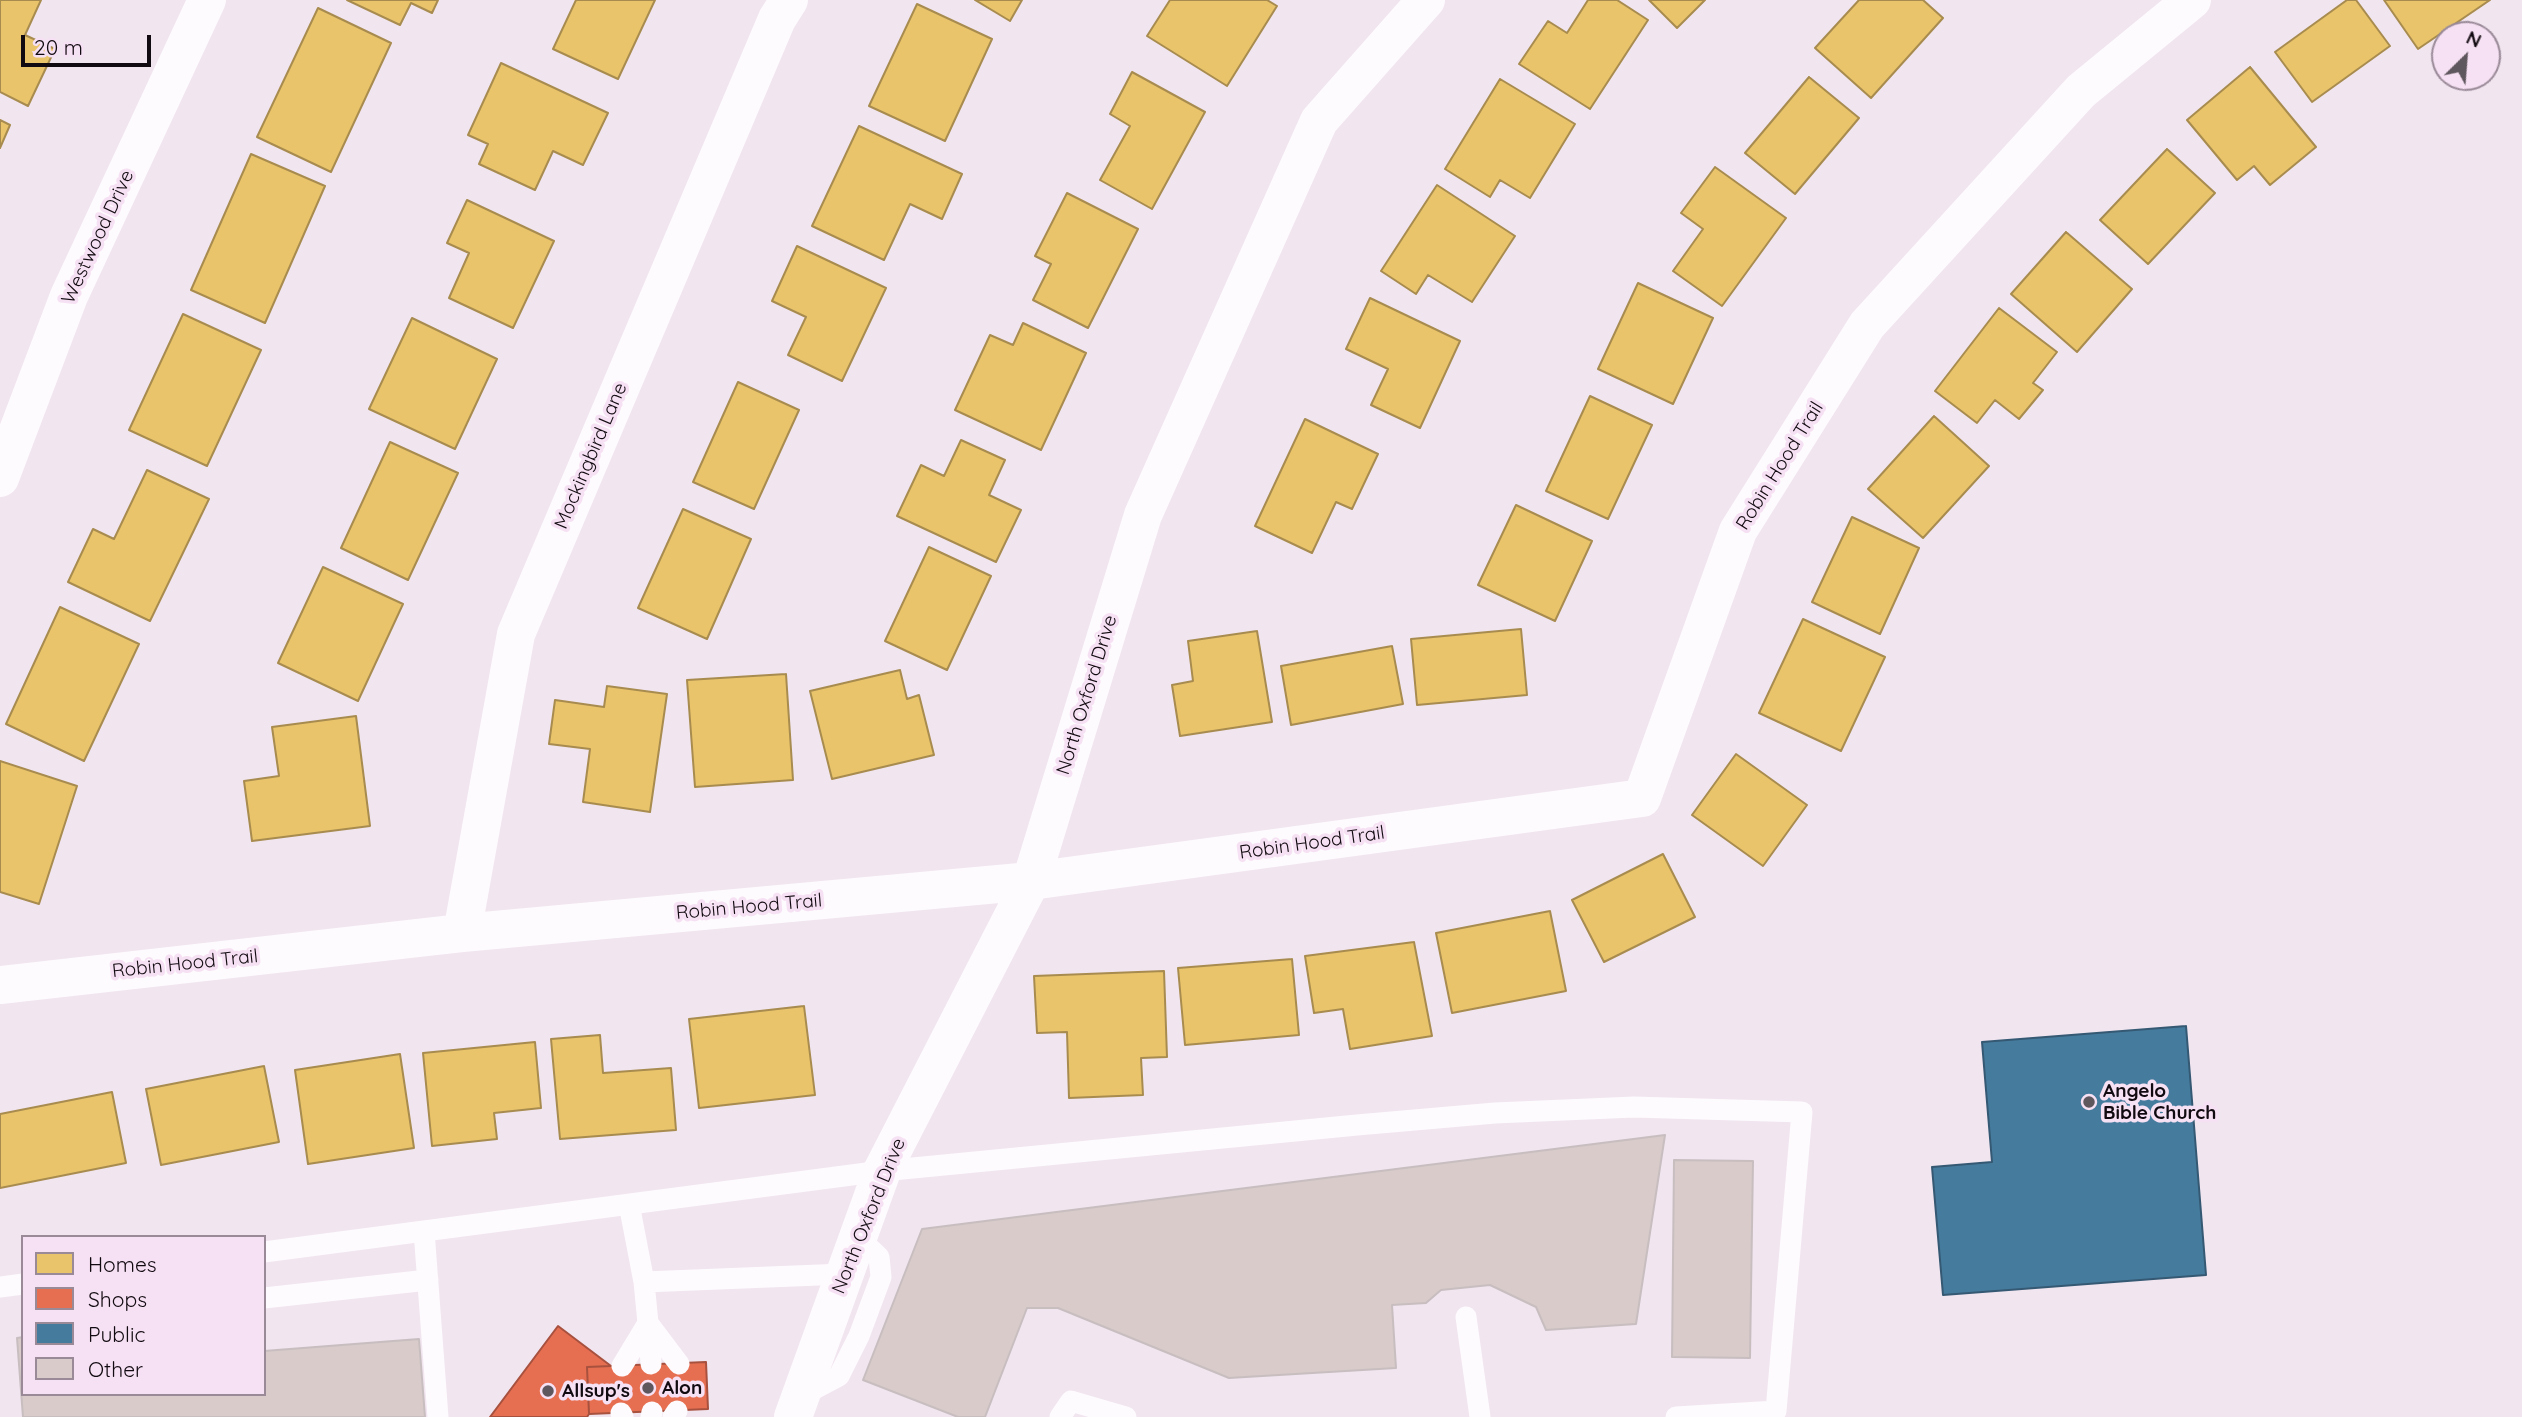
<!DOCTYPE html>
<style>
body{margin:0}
#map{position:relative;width:2522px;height:1417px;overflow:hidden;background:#f1e5f0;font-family:Quicksand,sans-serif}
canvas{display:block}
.legend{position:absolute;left:21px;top:1235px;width:245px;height:161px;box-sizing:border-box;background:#f6e0f3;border:2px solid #9a8a98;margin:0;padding:9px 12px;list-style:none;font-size:21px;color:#110a10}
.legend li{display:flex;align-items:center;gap:14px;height:35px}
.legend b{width:35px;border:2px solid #9a8a98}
.north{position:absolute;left:2431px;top:21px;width:70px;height:70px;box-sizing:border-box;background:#f6e0f3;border:2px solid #9a8a98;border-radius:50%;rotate:25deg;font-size:19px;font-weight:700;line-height:28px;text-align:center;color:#110a10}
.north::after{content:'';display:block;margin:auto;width:24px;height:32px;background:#5f575e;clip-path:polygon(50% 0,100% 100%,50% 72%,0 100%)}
.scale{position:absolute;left:21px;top:35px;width:130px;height:32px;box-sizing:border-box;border:4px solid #110a10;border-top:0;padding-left:9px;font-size:21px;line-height:24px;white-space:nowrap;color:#110a10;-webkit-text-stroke:5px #f6e0f3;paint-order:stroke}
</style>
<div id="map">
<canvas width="2522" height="1417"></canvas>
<ul class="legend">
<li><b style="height:19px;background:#e9c46a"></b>Homes</li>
<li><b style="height:19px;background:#e76f51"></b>Shops</li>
<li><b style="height:19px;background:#457b9d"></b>Public</li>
<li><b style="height:19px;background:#d8cbc9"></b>Other</li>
</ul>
<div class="north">N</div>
<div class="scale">20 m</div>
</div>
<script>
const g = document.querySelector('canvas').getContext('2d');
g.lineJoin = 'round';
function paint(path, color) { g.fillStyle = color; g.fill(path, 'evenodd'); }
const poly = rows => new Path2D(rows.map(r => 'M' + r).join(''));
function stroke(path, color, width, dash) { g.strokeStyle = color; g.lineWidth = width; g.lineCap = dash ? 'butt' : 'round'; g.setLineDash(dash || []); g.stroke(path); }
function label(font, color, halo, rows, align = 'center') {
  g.font = font + ' Quicksand,sans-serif'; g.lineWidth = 7; g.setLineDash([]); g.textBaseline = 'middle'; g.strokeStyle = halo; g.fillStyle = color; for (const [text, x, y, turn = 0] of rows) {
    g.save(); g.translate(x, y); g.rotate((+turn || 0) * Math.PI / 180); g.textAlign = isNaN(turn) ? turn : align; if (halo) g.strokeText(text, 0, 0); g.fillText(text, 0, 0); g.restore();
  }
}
const homes = poly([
 [0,0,41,0,25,35,55,49,28,106,0,92,0,0],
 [347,0,438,0,432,13,411,3,400,25,347,0],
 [576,0,655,0,618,79,553,49,576,0],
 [975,0,1022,0,1010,21,975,0],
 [1170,0,1267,0,1277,6,1227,86,1147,36,1170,0],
 [1588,0,1617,0,1648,20,1590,109,1519,64,1548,21,1567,33,1588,0],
 [1649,0,1705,0,1677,28,1649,0],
 [1859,0,1923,0,1943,18,1871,98,1815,48,1859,0],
 [2347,0,2356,0,2390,46,2312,102,2275,52,2347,0],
 [2384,0,2490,0,2418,49,2384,0],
 [917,4,992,39,945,141,869,106,917,4],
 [318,8,391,43,331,172,257,137,318,8],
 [501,63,608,113,583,165,553,151,535,190,479,164,488,144,468,135,501,63],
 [2250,67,2316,147,2270,185,2254,166,2237,180,2187,120,2250,67],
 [1132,72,1205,112,1152,209,1100,180,1130,126,1110,114,1132,72],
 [1809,77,1859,118,1795,194,1745,153,1809,77],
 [1500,79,1575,124,1530,198,1500,180,1490,197,1445,169,1500,79],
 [0,120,10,125,0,148,0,120],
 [859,126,962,174,942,219,910,204,884,260,812,226,859,126],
 [2167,149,2215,193,2148,264,2100,220,2167,149],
 [251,154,325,186,265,323,191,290,251,154],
 [1715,167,1786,218,1722,306,1673,271,1703,229,1681,213,1715,167],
 [1437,185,1515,236,1472,302,1428,275,1416,294,1381,271,1437,185],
 [1067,193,1138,229,1088,328,1033,300,1051,264,1035,256,1067,193],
 [467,200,554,241,513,328,449,298,469,253,447,243,467,200],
 [2066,232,2132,289,2077,352,2011,294,2066,232],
 [797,246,886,288,842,381,788,355,806,317,772,301,797,246],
 [1638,283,1713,318,1673,404,1598,369,1638,283],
 [1370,298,1460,341,1420,428,1371,405,1388,369,1346,349,1370,298],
 [1999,308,2057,352,2033,383,2043,390,2019,419,1995,400,1977,423,1935,391,1999,308],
 [183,314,261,350,207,466,129,430,183,314],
 [412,318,497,359,455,449,369,409,412,318],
 [1023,323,1086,353,1041,450,955,410,990,335,1013,345,1023,323],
 [738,382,799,410,754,509,693,482,738,382],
 [1590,396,1652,425,1608,519,1546,491,1590,396],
 [1934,416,1989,466,1923,538,1868,489,1934,416],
 [1305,419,1378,454,1352,509,1336,502,1312,553,1255,526,1305,419],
 [961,440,1005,460,989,495,1021,510,996,562,897,516,921,465,944,476,961,440],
 [390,442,458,473,408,580,341,548,390,442],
 [147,470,209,499,150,621,68,582,93,529,114,539,147,470],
 [1516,505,1592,541,1555,621,1478,585,1516,505],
 [683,509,751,539,707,639,638,608,683,509],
 [1852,517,1919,548,1880,634,1812,602,1852,517],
 [929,547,991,576,947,670,885,641,929,547],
 [323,567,403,604,358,701,278,663,323,567],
 [60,607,139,644,84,761,6,724,60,607],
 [1803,619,1885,657,1841,751,1759,713,1803,619],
 [1521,629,1527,695,1417,705,1411,639,1521,629],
 [1257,631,1272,722,1180,736,1172,685,1193,681,1188,641,1257,631],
 [1392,646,1403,704,1291,725,1281,666,1392,646],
 [900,670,907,699,919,695,934,755,832,779,810,691,900,670],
 [786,674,793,780,695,787,687,680,786,674],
 [607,686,667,694,650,812,583,802,590,749,549,744,555,700,604,707,607,686],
 [356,716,370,826,252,841,244,781,279,776,272,727,356,716],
 [1736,754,1807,805,1763,866,1692,815,1736,754],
 [0,761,77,786,39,904,0,892,0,761],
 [1663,854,1695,917,1604,962,1572,900,1663,854],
 [1550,911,1566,991,1452,1013,1436,933,1550,911],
 [1414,942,1432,1036,1350,1049,1343,1009,1314,1013,1305,956,1414,942],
 [1292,959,1299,1035,1185,1045,1178,968,1292,959],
 [1164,971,1167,1057,1141,1058,1143,1095,1069,1098,1067,1032,1037,1033,1034,976,1164,971],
 [804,1006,815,1095,699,1108,689,1019,804,1006],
 [600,1035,603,1073,671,1068,676,1130,560,1139,551,1039,600,1035],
 [535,1042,541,1108,494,1113,497,1139,432,1146,423,1053,535,1042],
 [400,1054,414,1148,308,1164,295,1070,400,1054],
 [264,1066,279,1142,161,1165,146,1089,264,1066],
 [112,1092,126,1163,0,1188,0,1114,112,1092]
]);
paint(homes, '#e9c46a');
stroke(homes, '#a88c4f', 2);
const shops = poly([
 [558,1326,611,1366,587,1367,589,1414,587,1417,490,1417,558,1326],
 [706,1362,708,1409,589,1414,587,1367,706,1362]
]);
paint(shops, '#e76f51');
stroke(shops, '#a7513e', 2);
const public = poly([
 [2186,1026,2206,1275,1943,1295,1932,1167,1992,1162,1982,1042,2186,1026]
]);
paint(public, '#457b9d');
stroke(public, '#355973', 2);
const building = poly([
 [1665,1135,1636,1324,1546,1330,1536,1307,1490,1285,1441,1290,1426,1303,1392,1305,1396,1368,1229,1378,1058,1308,1027,1308,985,1417,958,1417,863,1380,922,1229,1665,1135],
 [1674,1160,1753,1161,1750,1358,1672,1357,1674,1160],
 [23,1337,23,1394,264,1394,264,1351,419,1339,425,1417,23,1417,17,1338,23,1337]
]);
paint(building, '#d8cbc9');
stroke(building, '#c8bec0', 2);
stroke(poly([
 [629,1204,644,1282],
 [424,1231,438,1417],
 [264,1252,882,1171,1357,1125,1495,1113,1634,1107,1802,1112,1776,1411,1676,1417],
 [0,1287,23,1284],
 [264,1298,428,1280],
 [1466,1317,1480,1417],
 [648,1323,679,1364],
 [648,1323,651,1364],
 [622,1366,648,1323,644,1282,844,1274],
 [803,1395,839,1376,859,1336,881,1277,879,1257,858,1237],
 [621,1413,623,1417],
 [651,1417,652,1412],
 [673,1417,677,1411],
 [1060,1417,1071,1401,1126,1417]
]), '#fdfbfd', 21);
stroke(poly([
 [0,478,69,296,207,0],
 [462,933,516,634,777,19,789,0],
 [0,985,462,933,1031,881,1642,798,1738,531,1867,325,2081,91,2192,0],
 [793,1417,882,1171,1031,881,1143,515,1319,121,1426,0]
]), '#fdfbfd', 38);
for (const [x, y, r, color] of [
 [2089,1102,7,"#5f575e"],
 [648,1388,7,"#5f575e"],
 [548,1391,7,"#5f575e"]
]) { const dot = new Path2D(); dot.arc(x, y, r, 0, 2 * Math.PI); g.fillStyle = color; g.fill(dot); stroke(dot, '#f6e0f3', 2.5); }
label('19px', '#110a10', '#f6e0f3', [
 ["Westwood Drive",98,237,-65],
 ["Mockingbird Lane",591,456,-67],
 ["Robin Hood Trail",1780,466,-58],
 ["North Oxford Drive",1087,695,-73],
 ["Robin Hood Trail",1312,843,-8],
 ["Robin Hood Trail",749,907,-5],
 ["Robin Hood Trail",185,964,-6],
 ["North Oxford Drive",869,1216,-68]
]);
label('bold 19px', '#110a10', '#f6e0f3', [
 ["Angelo",2103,1091],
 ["Bible Church",2103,1113],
 ["Alon",662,1388],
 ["Allsup's",562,1391]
], 'left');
</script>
